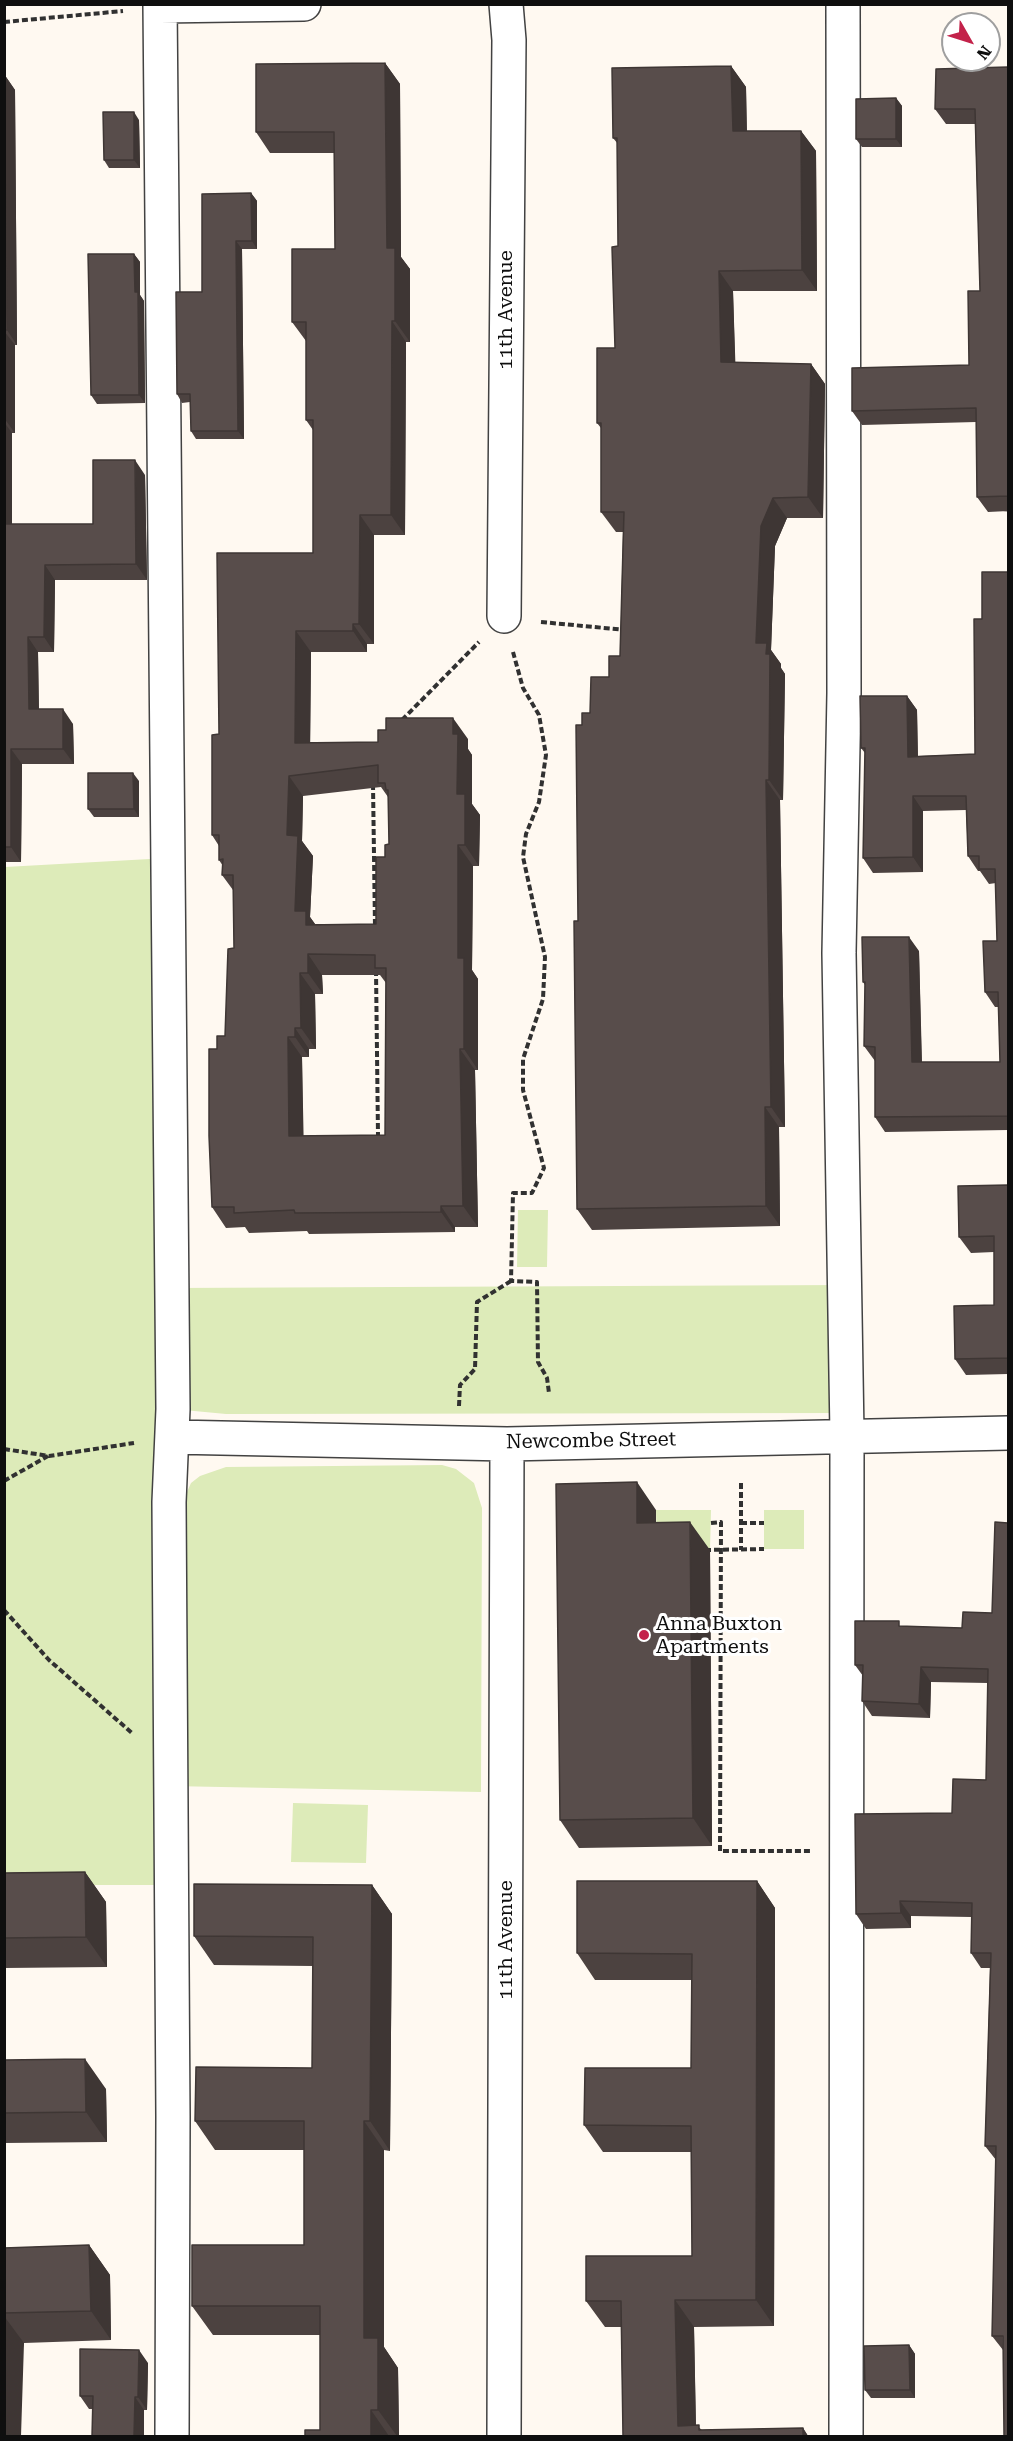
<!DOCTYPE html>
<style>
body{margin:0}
#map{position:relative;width:1013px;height:2441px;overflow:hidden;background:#fff9f1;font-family:"Roboto Serif",serif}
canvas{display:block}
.frame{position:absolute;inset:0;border:6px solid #0f0f0f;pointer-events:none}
.north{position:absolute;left:941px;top:12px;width:60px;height:60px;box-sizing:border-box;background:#fff;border:2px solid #9f9f9f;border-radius:50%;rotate:129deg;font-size:16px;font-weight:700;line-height:24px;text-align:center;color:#0f0f0f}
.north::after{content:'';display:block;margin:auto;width:21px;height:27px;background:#c3224a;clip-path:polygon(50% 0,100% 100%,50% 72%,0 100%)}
</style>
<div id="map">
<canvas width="1013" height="2441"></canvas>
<div class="frame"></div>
<div class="north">N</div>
</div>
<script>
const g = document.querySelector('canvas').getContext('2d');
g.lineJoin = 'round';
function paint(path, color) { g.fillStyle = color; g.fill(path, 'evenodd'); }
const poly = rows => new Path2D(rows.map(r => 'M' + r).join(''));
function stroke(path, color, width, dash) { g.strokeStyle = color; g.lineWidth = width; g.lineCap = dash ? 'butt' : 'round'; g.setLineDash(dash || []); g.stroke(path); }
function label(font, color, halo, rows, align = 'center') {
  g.font = font + ' "Roboto Serif",serif'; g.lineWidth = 6; g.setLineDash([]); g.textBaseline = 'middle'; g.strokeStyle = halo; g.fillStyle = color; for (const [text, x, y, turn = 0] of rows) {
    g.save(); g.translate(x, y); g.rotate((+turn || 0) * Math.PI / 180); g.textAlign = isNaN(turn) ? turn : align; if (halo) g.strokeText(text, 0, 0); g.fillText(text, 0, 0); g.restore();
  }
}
paint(poly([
 [168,858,172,1288,844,1285,846,1413,226,1414,173,1409,183,1501,191,1483,200,1476,226,1467,442,1465,456,1469,474,1483,482,1508,481,1792,170,1786,170,1885,5,1885,5,867],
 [518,1210,548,1210,547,1267,517,1267],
 [656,1510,711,1510,710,1550,657,1550],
 [764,1510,804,1510,804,1549,764,1549],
 [293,1803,368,1805,366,1863,291,1862]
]), '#ddebb9');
const minor = poly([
 [160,4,173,1409,169,1502,173,2116,172,2436],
 [843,4,844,693,839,953,847,1434,846,2436],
 [160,6,304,4],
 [504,616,509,40,506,4],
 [173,1437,507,1444,1008,1433],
 [504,2436,507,1444]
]);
stroke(minor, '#424242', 36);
stroke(poly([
 [4,22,123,11],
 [541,622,626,630],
 [513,652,523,688,539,715,546,755,539,802,526,834,523,857,545,957,543,999,523,1059,523,1090,544,1168,532,1193,513,1193,511,1281,537,1282,538,1362,547,1378,549,1393],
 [402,720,479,642],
 [373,784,375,927],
 [376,970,378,1135],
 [459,1406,460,1385,475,1369,477,1302,511,1281],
 [4,1449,49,1456,134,1443],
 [4,1481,48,1456],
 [741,1483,741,1550],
 [711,1523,721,1522,720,1851,810,1851],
 [741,1523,764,1523],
 [705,1550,764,1549],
 [4,1610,49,1660,133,1734]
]), '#313131', 4, [6, 3]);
stroke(minor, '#fff', 33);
paint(poly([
 [385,63,400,84,401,257,410,269,410,342,406,342,405,535,374,535,374,644,367,644,367,652,311,652,310,742,378,742,468,739,468,749,472,755,472,804,480,815,479,866,473,866,472,970,478,979,478,1070,475,1070,478,1227,455,1227,455,1232,309,1234,307,1231,249,1233,245,1227,226,1228,212,1207,217,1049,225,1036,234,948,233,890,222,875,223,866,219,860,219,846,212,835,219,734,313,553,313,430,306,420,306,341,292,322,335,249,334,153,270,153,256,132],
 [381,787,388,797,389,844,385,857,376,924,315,924,310,917,313,856,302,841,303,796],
 [322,975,380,975,386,983,385,1135,303,1136,302,1057,309,1057,309,1049,316,1049,315,994,323,994],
 [731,66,746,87,747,131,801,131,816,151,817,291,733,291,735,362,811,364,825,384,823,518,787,518,775,546,771,650,781,664,781,668,785,674,783,800,780,800,785,1127,779,1127,780,1226,592,1230,577,1209,578,921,582,725,590,713,620,656,623,532,616,532,601,512,601,428,597,423,615,348,618,246,618,144,613,138],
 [1008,67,1008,1130,885,1132,875,1117,875,1061,864,1046,865,985,863,982,919,951,922,1062,1000,1062,999,1007,995,1007,985,992,997,941,996,883,989,884,980,871,978,871,968,856,966,810,923,811,923,872,873,873,863,858,865,753,861,748,907,696,917,710,918,756,975,754,982,619,1008,572,1008,511,988,512,977,497,976,422,862,425,852,411,969,365,980,291,975,124,946,124,935,109],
 [4,74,15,90,17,345,15,345,15,433,12,433,12,524,93,524,145,475,147,580,55,580,54,652,38,652,39,709,73,724,74,764,22,764,21,862,4,862],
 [896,98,902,106,902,147,862,147,856,139],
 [139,120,140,168,109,168,104,160],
 [251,193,257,201,257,249,242,249,244,439,196,439,191,431,190,402,182,403,177,394,202,292],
 [134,254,140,262,140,295,144,301,145,403,97,404,91,395],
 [139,781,139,817,94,817,88,809],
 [1008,1185,1008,1374,966,1375,955,1359,994,1305,994,1252,971,1253,959,1237],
 [656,1510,656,1522,710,1550,712,1846,579,1848,560,1820],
 [992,1613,1003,2350,992,2336,996,2160,985,2146,990,1968,981,1968,971,1953,971,1917,911,1916,911,1928,866,1929,856,1914,952,1813,986,1780,988,1683,931,1682,930,1718,872,1716,862,1701,863,1676,855,1665,902,1626,962,1628],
 [85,1872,106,1902,107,1967,4,1968,4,1873],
 [757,1881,775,1908,774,2326,694,2327,696,2425,702,2430,803,2428,808,2436,623,2436,621,2327,605,2327,586,2301,692,2256,691,2152,603,2152,584,2125,691,2068,692,1980,595,1980,577,1953],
 [372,1885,392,1914,390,2151,384,2150,384,2347,398,2368,399,2436,305,2436,320,2430,320,2335,213,2335,192,2306,304,2245,304,2150,215,2150,195,2121,312,2068,313,1966,214,1965,194,1936],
 [4,2060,106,2089,107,2142,4,2143],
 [89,2245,110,2275,111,2340,24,2343,4,2436,4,2248],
 [909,2345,915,2354,915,2398,871,2398,865,2390],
 [148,2363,147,2410,144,2410,144,2436,92,2436,92,2409,89,2409,80,2396]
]), '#4c4240');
paint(poly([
 [385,63,400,84,401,257,410,269,410,342,395,321,387,248],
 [731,66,746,87,747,152,733,131],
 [4,74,15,90,17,345,7,330],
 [896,98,902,106,902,147,896,139],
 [134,112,139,120,140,168,134,160],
 [801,131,816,151,817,291,802,270],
 [251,193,257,201,257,249,252,241],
 [236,241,242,249,244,439,238,431],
 [134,254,140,262,140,295,144,301,145,403,139,395,135,292],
 [719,271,733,291,736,382,721,362],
 [392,321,406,342,405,535,391,515],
 [4,331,15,345,15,433,4,418],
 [811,364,825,384,823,518,808,497],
 [4,422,12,433,12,540,4,529],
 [135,460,145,475,147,580,136,564],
 [773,498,787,518,775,546,771,650,781,664,781,668,785,674,783,800,769,780,756,643,761,526],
 [360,515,374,535,374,644,359,624],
 [45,565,55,580,54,652,44,637],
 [353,624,367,644,367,652,353,631],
 [296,631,311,652,310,763,295,743],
 [28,637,38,652,39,724,29,709],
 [907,696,917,710,918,771,908,757],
 [63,709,73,724,74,764,63,749],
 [453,718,468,739,468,749,472,755,472,804,480,815,479,866,465,845,457,794,453,734],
 [11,749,22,764,21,862,11,847],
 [133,773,139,781,139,817,134,809],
 [289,776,303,796,302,841,313,856,310,917,320,931,320,945,295,911,287,835],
 [766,780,780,800,785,1127,771,1107],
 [913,796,923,811,923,872,913,857],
 [458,845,473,866,472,970,478,979,478,1070,464,1049,458,958],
 [909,937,919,951,922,1077,912,1062],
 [308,954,322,975,323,994,308,973],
 [300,973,315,994,316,1049,301,1028],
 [295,1028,309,1049,309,1057,295,1037],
 [288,1037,302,1057,304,1157,289,1136],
 [460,1049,475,1070,478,1227,463,1206],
 [765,1107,779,1127,780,1226,766,1206],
 [441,1206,455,1227,455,1232,441,1212],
 [637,1482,656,1510,656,1551,637,1523],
 [690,1522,710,1550,712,1846,693,1818],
 [921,1667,931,1682,930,1718,919,1704],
 [85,1872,106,1902,107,1967,86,1937],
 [757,1881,775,1908,774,2326,756,2300],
 [372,1885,392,1914,390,2151,370,2121],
 [900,1901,911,1916,911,1928,901,1913],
 [85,2059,106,2089,107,2142,86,2112],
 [364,2121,384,2150,384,2347,398,2368,399,2436,397,2436,378,2410,364,2338],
 [89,2245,110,2275,111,2340,91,2311],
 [675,2300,694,2327,696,2436,678,2426],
 [4,2316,24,2343,21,2436,4,2436],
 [909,2345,915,2354,915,2398,910,2390],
 [139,2350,148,2363,147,2410,138,2397],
 [135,2397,144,2410,144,2436,134,2436],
 [371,2410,389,2436,371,2436],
 [803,2428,808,2436,803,2436]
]), '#3e3634');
const building = poly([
 [385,63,387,248,395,248,395,321,392,321,391,515,360,515,359,624,353,624,353,631,296,631,295,743,378,742,378,730,386,730,386,718,453,718,453,734,458,734,457,794,465,794,465,845,458,845,458,958,464,958,464,1049,460,1049,463,1206,441,1206,441,1212,295,1213,294,1210,234,1213,234,1207,212,1207,209,1136,209,1049,217,1049,217,1036,225,1036,228,949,234,948,233,875,222,875,223,859,219,860,219,835,212,835,212,735,219,734,217,553,313,553,313,420,306,420,306,322,292,322,292,249,335,249,334,132,256,132,256,64,385,63],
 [378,765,378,783,385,783,386,790,388,790,389,844,385,845,385,857,376,857,376,924,306,925,306,911,295,911,298,836,287,835,289,776,378,765],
 [308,954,375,955,375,968,386,968,385,1135,289,1136,288,1037,295,1037,295,1028,301,1028,300,973,308,973,308,954],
 [731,66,733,131,801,131,802,270,719,271,721,362,811,364,808,497,773,498,761,526,756,643,767,643,766,654,770,654,769,780,766,780,771,1107,765,1107,766,1206,577,1209,574,921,578,921,576,725,582,725,582,713,590,713,591,677,609,677,609,656,620,656,624,512,601,512,601,423,597,423,597,348,615,348,612,247,618,246,617,138,613,138,612,68,731,66],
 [1008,67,1008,1116,875,1117,875,1047,864,1046,865,982,863,982,862,937,909,937,912,1062,1000,1062,998,992,985,992,983,941,997,941,995,869,979,869,979,856,968,856,966,796,913,796,913,857,863,858,865,748,861,748,860,696,907,696,908,757,975,754,974,619,982,619,982,572,1008,572,1008,496,977,497,976,408,852,411,852,368,969,365,968,291,980,291,975,109,935,109,936,69,1008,67],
 [4,78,7,330,4,330,4,78],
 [896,98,896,139,856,139,856,99,896,98],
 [103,112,134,112,134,160,104,160,103,112],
 [251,193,252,241,236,241,238,431,191,431,190,394,177,394,176,292,202,292,202,194,251,193],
 [88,254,134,254,135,292,138,292,139,395,91,395,88,254],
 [93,460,135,460,136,564,45,565,44,637,28,637,29,709,63,709,63,749,11,749,11,847,4,847,4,524,93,524,93,460],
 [88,773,133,773,134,809,88,809,88,773],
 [1008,1185,1008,1358,955,1359,954,1306,994,1305,994,1236,959,1237,958,1186,1008,1185],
 [637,1482,637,1523,690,1522,693,1818,560,1820,556,1484,637,1482],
 [995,1522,1008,1523,1008,2436,1004,2436,1003,2336,992,2336,996,2146,985,2146,991,1953,971,1953,972,1903,900,1901,901,1913,856,1914,855,1814,952,1813,953,1779,986,1780,988,1669,921,1667,919,1704,862,1701,863,1665,855,1665,855,1621,899,1621,899,1626,962,1628,963,1612,992,1613,995,1522],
 [85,1872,86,1937,4,1938,4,1873,85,1872],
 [577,1881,757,1881,756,2300,675,2300,678,2426,699,2425,699,2430,803,2428,803,2436,623,2436,621,2301,586,2301,586,2256,692,2256,691,2126,584,2125,585,2068,691,2068,692,1954,577,1953,577,1881],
 [194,1884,372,1885,370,2121,364,2121,364,2338,378,2338,378,2410,371,2410,371,2436,305,2436,305,2430,320,2430,320,2306,192,2306,192,2245,304,2245,304,2121,195,2121,196,2067,312,2068,313,1937,194,1936,194,1884],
 [85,2059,86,2112,4,2113,4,2060,85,2059],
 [89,2245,91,2311,4,2313,4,2248,89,2245],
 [909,2345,910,2390,865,2390,864,2346,909,2345],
 [80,2349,139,2350,138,2397,135,2397,134,2436,92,2436,93,2396,80,2396,80,2349]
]);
paint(building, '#584d4b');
stroke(building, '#3e3634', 1.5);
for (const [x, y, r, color] of [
 [644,1635,6,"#c3224a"]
]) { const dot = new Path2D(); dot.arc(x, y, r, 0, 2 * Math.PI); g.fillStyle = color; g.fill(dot); stroke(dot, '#fff', 2); }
label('20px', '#0f0f0f', '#fff', [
 ["11th Avenue",506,310,-90],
 ["Newcombe Street",591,1441,-1],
 ["11th Avenue",506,1940,-90]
]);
label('20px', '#0f0f0f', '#fff', [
 ["Anna Buxton",656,1624],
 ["Apartments",656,1647]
], 'left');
</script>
